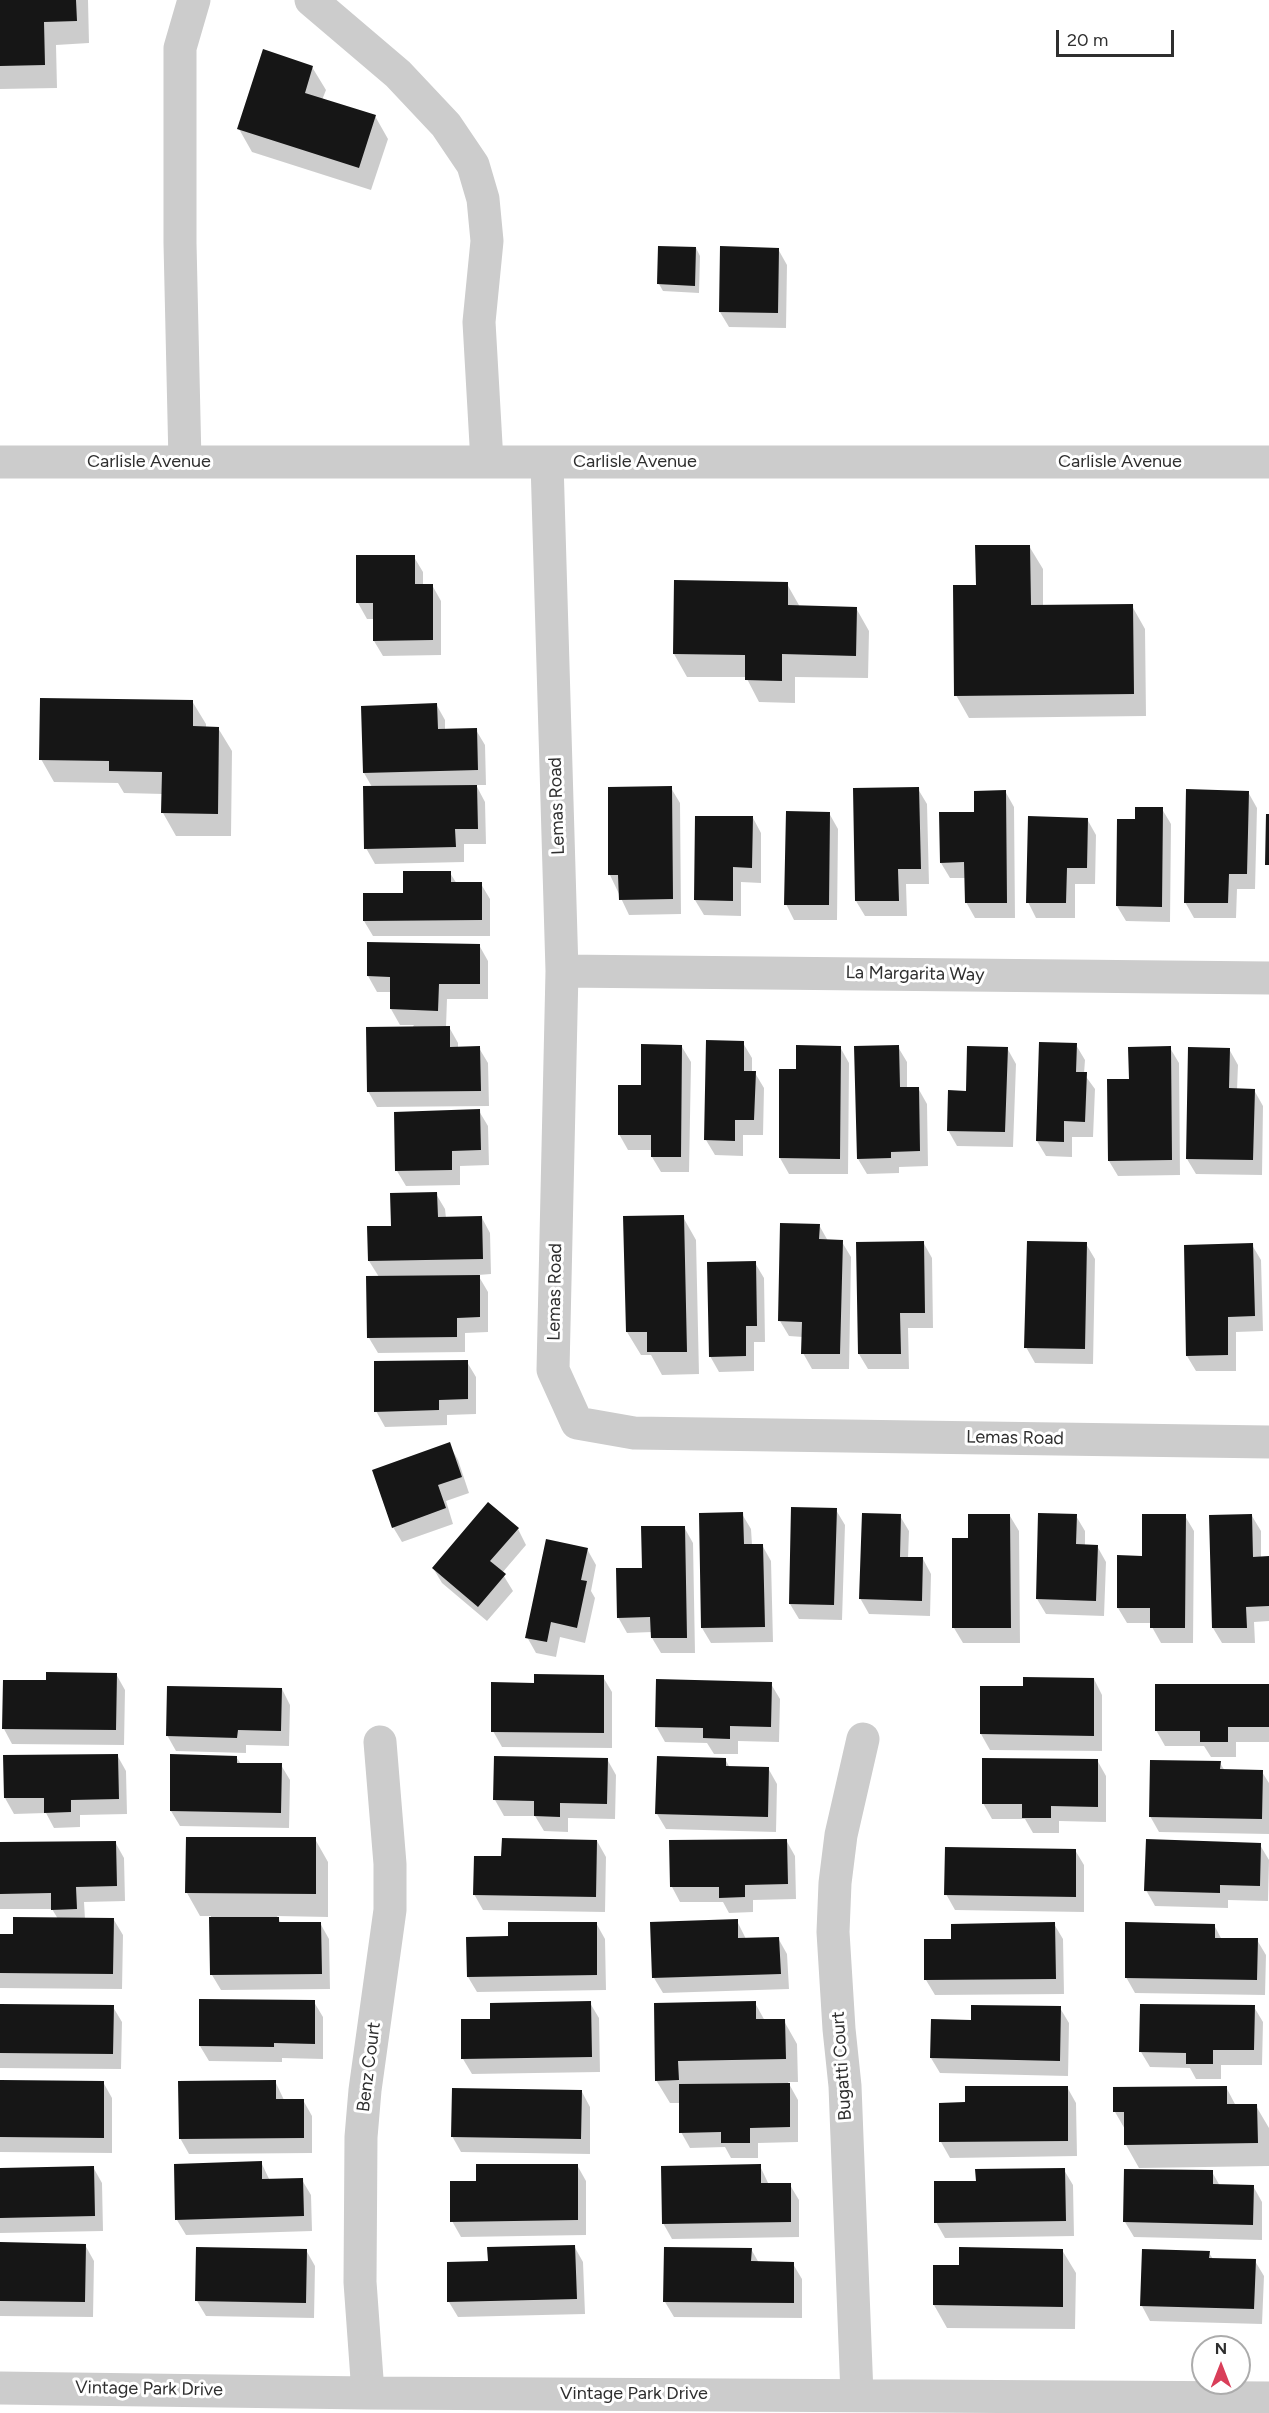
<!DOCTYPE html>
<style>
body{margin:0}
#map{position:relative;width:1269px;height:2413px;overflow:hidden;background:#fff;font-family:Figtree,sans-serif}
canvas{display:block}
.north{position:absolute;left:1191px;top:2335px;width:60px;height:60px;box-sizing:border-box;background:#fff;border:2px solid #acacac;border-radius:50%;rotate:0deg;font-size:16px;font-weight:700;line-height:24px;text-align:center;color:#2f2f2f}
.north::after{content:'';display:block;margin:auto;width:21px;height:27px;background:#d93e59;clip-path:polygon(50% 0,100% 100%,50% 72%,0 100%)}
.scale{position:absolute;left:1056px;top:30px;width:118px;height:27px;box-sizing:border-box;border:3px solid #2f2f2f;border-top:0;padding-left:8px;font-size:18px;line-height:21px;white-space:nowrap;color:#2f2f2f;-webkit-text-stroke:4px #fff;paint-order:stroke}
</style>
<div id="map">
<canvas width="1269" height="2413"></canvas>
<div class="north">N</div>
<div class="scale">20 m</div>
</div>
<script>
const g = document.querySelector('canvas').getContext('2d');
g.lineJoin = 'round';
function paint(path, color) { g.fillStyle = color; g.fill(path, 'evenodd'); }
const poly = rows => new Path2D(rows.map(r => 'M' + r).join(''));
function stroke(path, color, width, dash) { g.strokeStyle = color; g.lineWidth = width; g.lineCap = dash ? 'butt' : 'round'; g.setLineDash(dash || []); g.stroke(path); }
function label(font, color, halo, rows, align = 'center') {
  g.font = font + ' Figtree,sans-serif'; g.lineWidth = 6; g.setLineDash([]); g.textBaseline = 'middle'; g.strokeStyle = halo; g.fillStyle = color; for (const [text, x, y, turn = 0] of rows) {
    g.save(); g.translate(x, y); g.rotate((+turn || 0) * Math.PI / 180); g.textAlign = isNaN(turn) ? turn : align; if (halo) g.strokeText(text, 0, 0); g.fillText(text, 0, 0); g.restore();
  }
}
paint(poly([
 [0,0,88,0,89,43,56,45,57,88,0,89],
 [312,67,326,90,322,100,375,116,388,139,371,190,252,152,239,129],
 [696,248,700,256,699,293,663,291,659,284],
 [778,249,787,265,786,328,729,327,720,312],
 [1029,546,1043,569,1043,606,1132,606,1145,629,1146,716,969,718,956,695,977,586],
 [357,557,414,557,423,572,423,585,432,585,441,601,441,655,383,656,374,641,374,619,367,619,358,603],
 [787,584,800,607,856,608,869,631,868,678,795,677,795,703,759,702,746,677,687,677,674,654],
 [192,701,206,724,206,728,218,728,232,751,231,836,176,836,163,813,163,794,124,793,118,783,54,782,41,759],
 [436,704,445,720,445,731,476,730,485,745,486,785,476,785,485,802,486,844,464,844,464,862,375,864,366,848,372,787,364,773,362,707],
 [671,788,680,803,681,914,629,915,610,875],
 [918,789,927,804,929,884,906,884,907,916,865,916,856,901],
 [1005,791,1014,807,1015,918,975,918,966,902,966,878,950,878,941,863],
 [1248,792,1257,808,1255,889,1237,889,1236,918,1194,918,1185,902],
 [1162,809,1171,824,1170,922,1126,921,1117,906,1136,820],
 [829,813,838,829,837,920,794,920,786,904],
 [753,818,761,833,761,883,741,882,741,916,704,915,695,900],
 [1087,819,1096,835,1095,884,1075,884,1075,918,1036,918,1028,902],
 [450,873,457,884,481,884,490,899,490,936,373,936,364,921,404,895],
 [369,943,479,945,488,961,488,999,447,999,446,1027,449,1027,458,1043,458,1048,479,1048,488,1063,489,1106,377,1107,368,1091,414,1025,400,1025,391,1009,391,992,377,992,368,976],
 [743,1043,752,1058,752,1073,755,1073,764,1088,763,1135,743,1135,743,1156,715,1155,706,1140],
 [1076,1045,1085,1060,1084,1074,1095,1089,1093,1137,1072,1137,1072,1157,1046,1156,1037,1141],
 [682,1047,691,1062,689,1172,661,1172,652,1157,652,1150,628,1150,619,1134,643,1086],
 [840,1047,849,1063,848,1174,789,1174,780,1158,797,1070],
 [898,1047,907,1062,907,1088,918,1088,927,1104,928,1166,899,1167,899,1173,867,1174,858,1159],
 [1007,1048,1016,1064,1013,1147,957,1146,948,1130,968,1092],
 [1170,1048,1179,1063,1180,1175,1118,1176,1109,1161,1130,1080],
 [1229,1049,1238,1065,1237,1090,1254,1090,1263,1106,1262,1175,1196,1174,1187,1159],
 [479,1111,488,1126,489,1165,460,1166,460,1185,406,1186,397,1171],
 [436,1194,445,1209,446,1218,482,1218,490,1233,491,1274,478,1275,488,1292,488,1332,465,1333,465,1352,378,1353,369,1338,379,1277,369,1261,392,1228],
 [683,1217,696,1240,699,1374,662,1375,651,1355,641,1355,627,1332],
 [819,1225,828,1241,842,1242,851,1257,849,1369,812,1369,803,1353,803,1337,789,1336,780,1321],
 [923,1242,932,1258,933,1328,908,1328,909,1369,868,1369,859,1354],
 [1086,1244,1095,1259,1093,1364,1035,1363,1026,1347],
 [1252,1245,1261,1260,1263,1331,1236,1332,1236,1371,1196,1371,1187,1356],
 [755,1263,764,1278,765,1342,754,1342,754,1371,719,1372,710,1356],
 [467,1362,476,1377,476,1414,447,1415,447,1425,385,1427,376,1411],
 [449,1444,458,1460,469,1493,446,1501,453,1524,402,1542,393,1527],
 [836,1510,845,1525,842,1620,799,1619,790,1604],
 [742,1514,751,1529,752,1545,762,1545,771,1561,773,1642,711,1643,702,1628],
 [900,1516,909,1531,908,1558,923,1559,931,1574,930,1616,869,1614,860,1598],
 [1010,1516,1019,1531,1020,1643,963,1643,954,1628],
 [1076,1516,1085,1531,1085,1546,1097,1546,1106,1562,1104,1616,1046,1614,1037,1599],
 [1185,1516,1194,1531,1193,1643,1161,1643,1152,1627,1152,1623,1127,1623,1118,1608,1143,1557],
 [1252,1516,1261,1531,1261,1558,1269,1558,1269,1621,1254,1622,1255,1643,1222,1643,1213,1628],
 [684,1527,693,1543,695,1653,661,1653,652,1638,652,1632,627,1633,618,1617,644,1569],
 [518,1529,526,1545,502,1573,513,1591,487,1621,442,1583,433,1568],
 [587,1549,596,1565,591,1591,595,1598,585,1643,560,1637,556,1657,536,1653,527,1637],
 [116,1674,125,1690,124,1745,12,1744,4,1729,48,1682],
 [603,1677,612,1692,612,1748,502,1747,493,1731,535,1685],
 [1094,1679,1102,1695,1102,1751,990,1750,981,1734,982,1687,1024,1688],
 [771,1684,780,1699,779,1742,738,1741,738,1754,714,1754,707,1743,665,1742,656,1726],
 [1269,1688,1269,1742,1236,1742,1236,1757,1211,1757,1204,1746,1165,1746,1156,1730],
 [282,1689,290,1705,289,1746,246,1745,246,1753,176,1751,167,1735],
 [117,1755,126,1771,127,1814,80,1815,80,1827,54,1828,46,1813,14,1814,5,1798,5,1756],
 [236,1757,241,1764,281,1765,290,1780,289,1828,180,1826,171,1811],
 [607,1759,616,1775,615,1819,568,1818,568,1832,544,1831,535,1816,504,1816,495,1800],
 [725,1759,730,1768,768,1768,777,1784,776,1832,666,1829,657,1814],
 [1097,1760,1106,1776,1106,1822,1059,1821,1059,1833,1033,1833,1025,1819,992,1819,983,1803],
 [1220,1763,1225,1771,1262,1772,1269,1783,1269,1834,1159,1832,1150,1816],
 [315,1839,328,1862,328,1917,277,1916,281,1923,320,1923,329,1939,330,1989,221,1990,212,1975,211,1916,200,1916,187,1893],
 [786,1840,795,1856,796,1899,753,1900,753,1912,729,1913,723,1902,680,1902,672,1887],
 [597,1841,606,1857,605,1912,483,1910,474,1894],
 [115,1842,124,1858,125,1901,84,1902,85,1919,114,1920,123,1935,122,1989,0,1988,0,1935,14,1935,58,1919,52,1909,0,1909,0,1844],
 [1260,1845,1269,1860,1268,1901,1228,1900,1228,1908,1155,1906,1146,1890],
 [1075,1850,1084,1865,1084,1912,955,1910,946,1894],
 [737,1921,746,1939,778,1938,787,1954,789,1989,663,1993,654,1978],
 [596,1923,605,1939,606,1990,477,1992,468,1977],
 [1054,1924,1063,1939,1064,1994,935,1995,926,1980],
 [1214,1925,1222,1940,1257,1940,1266,1955,1265,1995,1135,1993,1126,1977],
 [314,2002,323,2017,323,2059,282,2058,282,2062,209,2061,200,2046],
 [590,2003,599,2018,600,2072,472,2074,463,2059,462,2020,491,2020],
 [755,2003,765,2021,784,2021,797,2044,798,2082,788,2082,798,2100,798,2142,758,2143,758,2158,731,2158,725,2147,690,2148,681,2132,681,2103,670,2103,656,2080,655,2004],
 [0,2005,113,2007,122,2022,121,2069,0,2068],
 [1254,2007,1263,2022,1262,2065,1221,2065,1221,2079,1196,2079,1190,2068,1150,2067,1141,2052],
 [1060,2008,1069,2023,1068,2076,940,2073,931,2058],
 [275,2081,284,2100,303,2100,312,2116,312,2153,189,2154,180,2138],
 [103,2082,112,2098,112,2153,0,2152,0,2099],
 [1067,2087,1076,2103,1077,2156,950,2158,941,2142,940,2104,967,2104],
 [1226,2087,1236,2106,1256,2106,1269,2128,1269,2166,1139,2168,1126,2145,1126,2131,1115,2112],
 [582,2092,590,2107,590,2154,461,2152,452,2136],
 [261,2162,270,2181,302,2180,311,2195,312,2231,186,2235,177,2220],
 [577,2165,586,2181,586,2235,461,2237,452,2221,478,2182],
 [760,2166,769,2185,790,2185,799,2200,799,2237,672,2239,663,2223],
 [93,2167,102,2183,103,2231,0,2233,0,2169],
 [1064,2170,1073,2185,1074,2236,945,2238,936,2222,977,2182],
 [1212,2172,1220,2186,1253,2186,1262,2202,1262,2240,1134,2237,1125,2222],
 [0,2244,85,2245,94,2261,93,2317,0,2316],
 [574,2246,583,2262,585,2314,458,2317,449,2302,489,2263],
 [751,2249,759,2263,793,2264,802,2279,802,2318,674,2317,665,2302],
 [306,2250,315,2266,314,2318,206,2316,197,2301],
 [1062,2250,1076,2273,1075,2329,947,2328,934,2305,961,2267],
 [1209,2253,1213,2259,1255,2261,1264,2276,1262,2324,1150,2321,1142,2306]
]), '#0003');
paint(poly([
 [0,0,76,0,77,21,44,22,45,65,0,66],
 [263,49,313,66,305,93,376,115,359,168,237,129],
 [658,246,696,247,695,286,657,284],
 [720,246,779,248,778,313,719,312],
 [975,545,1030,545,1031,605,1133,604,1134,694,954,696,953,585,976,585],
 [356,555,415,555,415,584,433,584,433,640,373,641,373,603,356,603],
 [674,580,788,582,788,605,857,607,856,656,782,654,782,681,745,680,745,655,673,654],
 [40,698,193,700,193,726,219,727,218,814,161,813,162,772,109,771,109,761,39,760],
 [437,703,438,729,477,728,478,770,363,773,361,706],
 [477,785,478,829,455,829,456,847,364,849,363,786],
 [672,786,673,899,619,900,618,875,608,875,608,787],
 [919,787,921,869,898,869,899,901,855,901,853,788],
 [1186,789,1249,791,1247,874,1229,874,1228,903,1184,903],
 [1006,790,1007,903,965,903,964,862,940,863,939,812,974,812,974,791],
 [1135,807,1163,807,1162,907,1116,906,1117,819,1135,819],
 [786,811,830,812,829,905,784,905],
 [1266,814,1269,814,1269,865,1265,865],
 [695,816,753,816,752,868,733,867,733,901,694,900],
 [1028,816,1088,818,1087,868,1067,868,1066,903,1026,903],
 [403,871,451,871,451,882,482,882,482,920,363,921,363,893,403,893],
 [367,942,480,944,480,984,439,984,438,1011,390,1009,390,977,367,976],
 [450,1026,450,1047,480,1046,481,1091,367,1092,366,1027],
 [706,1040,744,1041,744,1071,756,1071,754,1120,735,1120,735,1141,704,1140],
 [1039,1042,1077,1043,1076,1072,1087,1072,1085,1122,1064,1121,1064,1142,1036,1141],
 [641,1044,682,1045,681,1157,651,1157,651,1135,618,1135,618,1085,641,1085],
 [796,1045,841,1046,840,1159,779,1158,779,1069,796,1069],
 [899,1045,900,1087,919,1087,920,1151,891,1152,891,1158,857,1159,854,1046],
 [967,1046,1008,1047,1005,1132,947,1131,948,1090,966,1091],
 [1171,1046,1172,1160,1108,1161,1107,1079,1129,1079,1128,1047],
 [1188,1047,1230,1048,1229,1088,1255,1089,1253,1160,1186,1159],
 [480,1109,481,1150,452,1151,452,1170,395,1171,394,1112],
 [437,1192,438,1217,482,1216,483,1259,368,1261,367,1226,391,1226,390,1193],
 [684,1215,687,1352,647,1352,647,1332,626,1332,623,1216],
 [780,1223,820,1224,819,1239,843,1240,840,1354,801,1354,802,1322,778,1321],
 [924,1241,925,1313,900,1313,901,1354,858,1354,856,1242],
 [1027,1241,1087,1242,1085,1349,1024,1348],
 [1253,1243,1255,1316,1228,1317,1228,1355,1186,1356,1184,1245],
 [756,1261,757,1326,746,1326,746,1356,709,1357,707,1262],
 [480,1275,480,1317,457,1318,457,1337,367,1338,366,1276],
 [468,1360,468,1399,439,1400,439,1410,374,1412,374,1361],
 [450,1442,462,1477,438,1485,446,1508,392,1528,372,1470],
 [488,1502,519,1528,490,1561,506,1574,478,1607,432,1568],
 [791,1507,837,1508,834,1605,789,1604],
 [743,1512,744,1544,763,1544,765,1627,701,1628,699,1513],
 [862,1513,901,1514,900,1557,923,1557,922,1601,859,1599],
 [1038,1513,1077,1514,1076,1544,1098,1545,1096,1601,1036,1599],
 [968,1514,1010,1514,1011,1628,952,1628,952,1538,968,1538],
 [1142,1514,1186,1514,1185,1628,1150,1628,1150,1608,1117,1608,1117,1555,1142,1556],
 [1252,1514,1253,1557,1269,1556,1269,1606,1246,1607,1247,1628,1212,1628,1209,1515],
 [641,1526,685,1526,687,1638,651,1638,650,1617,617,1618,616,1568,642,1568],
 [546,1539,588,1548,581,1580,587,1581,577,1628,551,1622,547,1642,525,1638],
 [46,1672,117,1673,116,1730,2,1729,3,1680,46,1680],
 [534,1674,604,1675,604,1733,491,1732,491,1682,534,1683],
 [1023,1677,1094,1678,1094,1736,980,1734,980,1686,1023,1686],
 [656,1679,772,1682,771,1727,730,1726,730,1739,703,1738,703,1728,655,1727],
 [1155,1684,1269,1684,1269,1727,1228,1727,1228,1742,1200,1742,1200,1731,1155,1731],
 [167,1686,282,1688,281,1731,238,1730,237,1738,166,1736],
 [118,1754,119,1799,71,1800,71,1812,44,1813,44,1798,4,1798,3,1755],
 [170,1754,237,1756,237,1763,282,1763,281,1813,170,1811],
 [494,1756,608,1758,607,1804,560,1803,560,1817,534,1816,534,1801,493,1800],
 [657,1756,726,1758,726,1766,769,1767,768,1817,655,1814],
 [982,1758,1098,1759,1098,1807,1051,1806,1051,1818,1022,1818,1022,1804,982,1804],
 [1150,1760,1221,1761,1220,1769,1263,1770,1262,1819,1149,1817],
 [186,1837,316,1837,316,1894,185,1893],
 [502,1838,597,1840,596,1897,473,1895,474,1856,501,1856],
 [787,1839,788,1884,745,1885,745,1897,719,1898,719,1887,670,1887,669,1840],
 [1146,1839,1261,1843,1260,1886,1220,1885,1220,1893,1144,1891],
 [116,1841,117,1886,76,1887,77,1909,51,1910,51,1893,0,1894,0,1842],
 [945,1847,1076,1849,1076,1897,944,1895],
 [13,1917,114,1918,113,1974,0,1973,0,1934,13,1934],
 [209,1917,279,1917,279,1922,321,1922,322,1974,210,1975],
 [738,1919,738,1938,779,1937,781,1974,652,1978,650,1922],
 [508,1922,597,1922,597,1975,467,1977,466,1937,508,1936],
 [1055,1922,1056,1979,924,1980,924,1939,951,1939,951,1924],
 [1125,1922,1215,1924,1215,1938,1258,1938,1257,1980,1125,1978],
 [199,1999,315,2000,315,2044,274,2043,274,2047,199,2046],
 [591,2001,592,2057,461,2059,461,2019,490,2019,490,2003],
 [756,2001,756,2019,785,2019,786,2059,678,2061,679,2080,655,2081,654,2003],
 [0,2004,114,2005,113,2054,0,2053],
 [1140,2004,1255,2005,1254,2050,1213,2050,1213,2064,1186,2064,1186,2053,1139,2052],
 [971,2005,1061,2006,1060,2061,930,2058,931,2019,971,2020],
 [0,2080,104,2081,104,2138,0,2137],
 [276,2080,276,2099,304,2099,304,2138,179,2139,178,2081],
 [790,2083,790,2127,750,2128,750,2143,721,2143,721,2132,679,2133,679,2084],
 [965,2086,1068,2086,1068,2141,939,2142,939,2103,965,2102],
 [1227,2086,1227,2104,1257,2104,1258,2143,1124,2145,1124,2112,1113,2112,1113,2087],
 [452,2088,582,2090,581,2139,451,2137],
 [262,2161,262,2179,303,2178,304,2216,175,2220,174,2164],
 [476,2164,578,2164,578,2220,450,2222,450,2181,476,2181],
 [761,2164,761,2183,791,2183,791,2222,662,2224,661,2166],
 [94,2166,95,2216,0,2218,0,2168],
 [1065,2168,1066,2221,934,2223,934,2181,976,2181,975,2169],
 [1124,2169,1213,2170,1213,2184,1254,2185,1253,2225,1123,2222],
 [0,2242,86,2244,85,2302,0,2301],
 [575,2245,577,2299,447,2302,447,2262,488,2261,487,2247],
 [196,2247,307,2249,306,2303,195,2301],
 [664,2247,752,2248,751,2261,794,2262,794,2303,663,2302],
 [959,2247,1063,2249,1063,2307,933,2305,933,2265,959,2265],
 [1142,2249,1210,2251,1209,2258,1256,2259,1254,2309,1140,2306]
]), '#161616');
stroke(poly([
 [311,0,398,74,446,125,473,165,483,199,487,241,479,322,487,462],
 [0,462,1269,462],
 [185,462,180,243,180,48,194,0],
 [547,462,562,971,553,1370,577,1423,634,1433,1269,1442],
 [562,971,1269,978],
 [0,2388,368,2393,1269,2398],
 [368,2393,360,2282,361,2137,365,2090,390,1910,390,1864,380,1742],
 [857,2395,845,2086,839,2029,833,1932,835,1883,841,1835,863,1739]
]), '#ccc', 33);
label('18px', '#2f2f2f', '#fff', [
 ["Carlisle Avenue",149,462],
 ["Carlisle Avenue",635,462],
 ["Carlisle Avenue",1120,462],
 ["Lemas Road",557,806,-92],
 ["La Margarita Way",915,974,1],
 ["Lemas Road",555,1292,-89],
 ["Lemas Road",1015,1438,1],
 ["Bugatti Court",842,2066,-94],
 ["Benz Court",369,2067,-83],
 ["Vintage Park Drive",149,2389,1],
 ["Vintage Park Drive",634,2394]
]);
</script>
